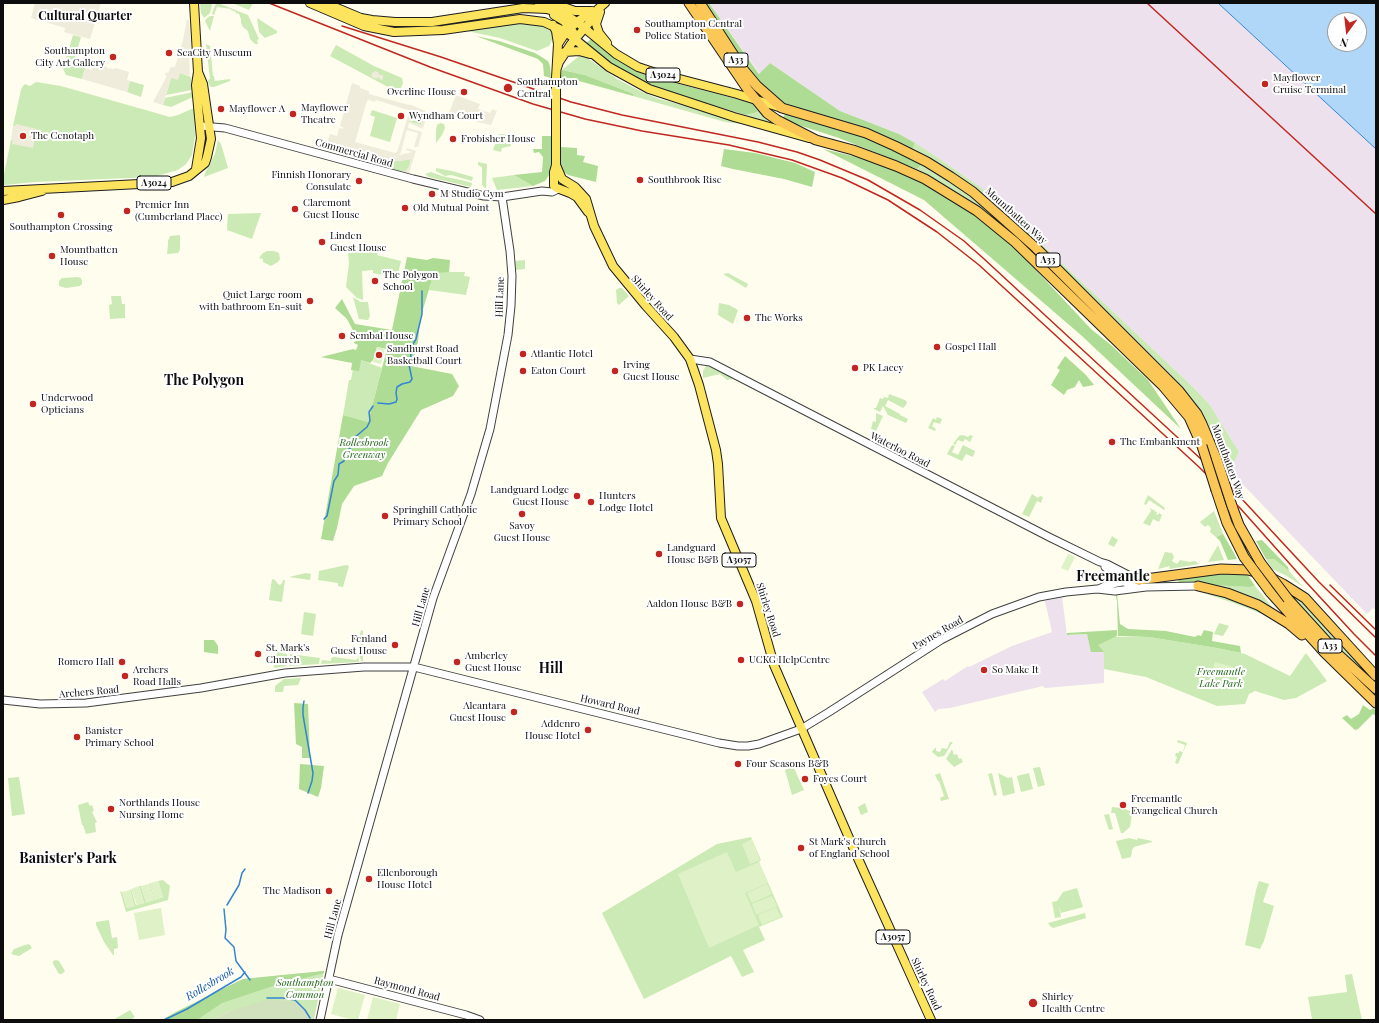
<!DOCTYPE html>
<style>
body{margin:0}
#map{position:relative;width:1379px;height:1023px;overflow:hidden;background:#fffded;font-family:"Playfair Display",serif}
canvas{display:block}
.frame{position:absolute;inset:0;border:4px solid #0d0d0d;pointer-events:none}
.north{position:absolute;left:1327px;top:12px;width:40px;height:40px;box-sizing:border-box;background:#fff;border:1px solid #9e9e9e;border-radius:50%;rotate:195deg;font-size:11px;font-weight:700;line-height:16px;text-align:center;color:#0d0d0d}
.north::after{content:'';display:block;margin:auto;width:14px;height:18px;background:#c12721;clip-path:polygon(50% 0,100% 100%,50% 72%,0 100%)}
</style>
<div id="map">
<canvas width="1379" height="1023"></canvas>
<div class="frame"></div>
<div class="north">N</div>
</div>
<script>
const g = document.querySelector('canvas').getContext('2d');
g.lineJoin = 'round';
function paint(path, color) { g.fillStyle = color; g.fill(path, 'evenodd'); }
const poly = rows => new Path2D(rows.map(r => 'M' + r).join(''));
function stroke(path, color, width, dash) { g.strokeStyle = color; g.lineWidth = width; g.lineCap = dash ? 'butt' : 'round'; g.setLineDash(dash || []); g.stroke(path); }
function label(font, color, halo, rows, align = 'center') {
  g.font = font + ' "Playfair Display",serif'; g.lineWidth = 4; g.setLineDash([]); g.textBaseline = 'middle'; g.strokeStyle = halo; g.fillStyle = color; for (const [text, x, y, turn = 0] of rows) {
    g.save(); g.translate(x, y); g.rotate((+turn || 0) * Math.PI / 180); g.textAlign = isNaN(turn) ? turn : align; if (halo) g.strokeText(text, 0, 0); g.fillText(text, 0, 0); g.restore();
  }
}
paint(poly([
 [709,3,1218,3,1376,149,1376,610,1373,608,1367,614,1230,471,1239,452,1210,405,1194,388,983,189,934,155,899,134,840,111,770,63,760,74],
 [1062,597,1067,635,1087,634,1091,651,1104,652,1104,683,1045,688,1043,686,950,708,938,709,935,712,922,692,943,679,945,681,968,666,969,667,1012,646,1052,632,1045,601]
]), '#ece1ec');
paint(poly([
 [200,3,210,3,212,5,210,13,204,18,201,13],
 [218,3,248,15,259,39,257,40,258,44,255,44,250,39,248,31,243,27,241,23,241,19,239,14,236,13,236,12,231,10,231,9,217,7,214,15,212,14,215,5],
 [232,3,253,3,249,10],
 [210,16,214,16,210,31,205,21,206,19],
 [257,18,277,31,277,33,265,38,259,32],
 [524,23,545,26,551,29,553,31,553,38,549,46,537,51,500,38,467,31],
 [73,35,81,37,73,64,85,68,82,79,66,75,63,69],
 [206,44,210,46,213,76,214,76,215,81,230,79,230,81,214,87,211,87,209,85,208,80,210,79],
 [336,45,374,66,402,78,403,83,400,90,388,87,330,56],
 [577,54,586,57,617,79,638,90,659,99,691,107,742,124,725,122,633,96,634,94,585,75,562,70,578,57],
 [180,73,191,77,192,90,166,95,171,78],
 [130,81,144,85,141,97,127,92],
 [36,82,61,86,170,117,178,115,194,108,195,136,192,155,186,164,178,170,153,177,35,182,4,185,3,184,3,179,11,140,13,140,12,144,16,124,16,127,13,126,21,90,23,86,25,84,30,86],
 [193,92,193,97,171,107,163,105,165,98],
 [752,103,763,114,784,129,746,115,758,112],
 [372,110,397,118,390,142,370,136,375,117,370,115],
 [413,113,420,117,422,121,421,125,410,122,410,119],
 [440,123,444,124,445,128,442,135,436,143,436,130,437,125],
 [500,134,509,135,511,146,502,148,501,152,493,150,498,135],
 [218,140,221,144,228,168,204,177,205,173,215,154],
 [915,143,934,155,983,189,1194,388,1210,405,1239,452,1230,471,1223,466,1217,446,1195,404,1170,374,1056,261,1017,225,912,150],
 [411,159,409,167,406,171,397,171,385,167,394,161],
 [478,162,487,164,486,189,482,185,482,167,478,165],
 [922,164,957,186,985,207,1027,246,1026,248,994,219,965,197,917,169],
 [436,168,452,171,473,177,472,181,451,175,445,176,436,171],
 [431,172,442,176,461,180,472,183,471,187,429,177,425,174],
 [514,175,533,186,497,190,492,178],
 [261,213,252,239,227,230,228,214],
 [180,235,180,250,178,253,167,254,168,245,168,241,170,236],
 [366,242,367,248,378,251,377,255,401,261,397,278,373,273,373,270,362,271,363,300,357,298,346,287,349,263,348,252],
 [267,251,274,251,279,253,280,259,278,262,271,266,263,262,263,259,259,258,263,253],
 [525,260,525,269,516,270,515,261],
 [434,272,465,272,464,276,470,277,466,295,429,290],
 [728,273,748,284,746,288,723,274],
 [78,277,81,278,82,281,82,284,80,286,66,288,59,286,59,281,62,278],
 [619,288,622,288,629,296,619,305,617,303,616,290],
 [111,296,121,296,122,304,125,304,125,318,110,319,109,305,112,304],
 [353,297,361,302,368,302,370,316,368,320,359,319],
 [719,303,729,305,738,310,733,324,718,315],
 [361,360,382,368,368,422,343,415,349,380,351,380,353,369],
 [706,366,708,366,722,372,733,379,727,380,720,374,703,378,703,371],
 [889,394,905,400,907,402,906,405,903,408,888,400,885,406,900,414,900,415,908,419,906,423,888,415,883,406,880,412,874,409,874,408,876,408,880,398,883,399,884,397,888,398],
 [876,413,883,416,876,431,871,429,873,421,876,422],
 [937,417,942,419,940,424,934,422,932,426,936,429,935,431,928,428,933,418,936,420],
 [963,435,968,437,970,435,973,436,970,442,965,439,963,442,958,440,955,445,953,444,959,436],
 [952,445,955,446,952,452,958,455,963,445,975,451,973,457,966,454,962,461,947,454],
 [1032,494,1038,498,1040,496,1043,497,1041,503,1037,501,1029,517,1022,514],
 [1148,495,1165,508,1164,510,1149,500,1146,505,1144,504],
 [1150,508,1153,510,1155,509,1154,511,1157,512,1156,514,1158,515,1159,513,1162,515,1159,522,1153,519,1150,526,1143,523,1151,511],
 [1214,511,1223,534,1216,537,1210,532,1211,528,1208,525,1205,527,1200,522],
 [1112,536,1118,540,1114,547,1108,544],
 [1218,545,1224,560,1208,562],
 [1165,552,1172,553,1174,557,1172,561,1177,564,1180,560,1190,562,1195,561,1199,564,1169,569,1170,566,1158,569],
 [1266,559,1274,559,1289,571,1302,586,1287,576,1272,569],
 [346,565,349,566,343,587,338,586,338,583,318,580,319,571],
 [306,573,311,574,310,580,289,577],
 [272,579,275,580,278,584,280,585,282,583,283,580,285,580,282,602,269,600],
 [1191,583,1249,587,1255,586,1276,612],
 [1205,591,1255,607,1274,619,1242,606,1207,594],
 [1288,591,1303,602,1350,651,1376,682,1376,686,1328,639],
 [304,612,316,614,313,636,301,634],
 [1219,623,1229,626,1223,636,1214,634],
 [361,630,363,631,363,661,361,661,359,652,362,640,359,639],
 [1088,637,1149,637,1217,648,1245,654,1290,676,1306,653,1327,681,1296,698,1284,700,1255,691,1249,694,1245,704,1217,706,1146,677,1104,669,1104,652,1091,652],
 [277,649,280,649,280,653,287,654,286,666,274,668,275,654,277,654],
 [358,653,359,662,321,664,322,660,331,661,331,658,334,657,356,660,358,658],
 [290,654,320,658,319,664,289,666],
 [301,678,298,685,284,686,283,692,275,692,275,686,284,679],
 [1178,740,1187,743,1178,764,1175,763,1177,757,1175,756,1176,753,1179,753,1179,751,1183,752,1185,745,1177,742],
 [950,742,953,742,944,756,938,757,932,752,935,748,936,748,936,751,940,752,942,748,947,749],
 [952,749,954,755,957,754,959,759,961,758,963,762,954,767,946,759],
 [793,766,804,790,792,795,785,770],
 [1040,767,1045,785,1038,787,1033,768],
 [940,773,949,799,941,801,940,798,944,796,939,781,938,781,935,775],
 [992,773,997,795,994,796,988,774],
 [998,773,1008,778,1012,777,1015,793,1003,796],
 [1029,773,1033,789,1021,792,1017,776],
 [19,777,25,814,12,816,8,778],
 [88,802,90,806,92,805,94,811,92,812,97,822,95,823,96,832,86,834,83,825,82,825,78,805],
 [865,803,868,812,861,815,858,807],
 [1112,807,1122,808,1130,811,1130,812,1132,813,1130,827,1123,833,1121,833,1115,813,1111,813],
 [1109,814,1113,829,1109,830,1104,815],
 [751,837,761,860,759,862,783,917,759,927,765,940,743,950,754,972,742,977,731,956,644,999,602,913,717,844],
 [1129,838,1137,840,1138,838,1152,841,1152,842,1134,847,1132,850,1131,857,1122,859,1116,841],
 [163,880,170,886,168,900,126,912,120,891,122,892,127,908,134,906,130,890,131,889,136,905,144,903,139,886,141,886,146,902,154,900,149,884,150,883,155,900,163,897,158,881],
 [1259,881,1269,884,1263,902,1274,906,1264,941,1260,949,1245,945,1256,890],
 [1077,888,1083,907,1061,913,1059,906,1061,917,1055,918,1052,902,1057,901,1063,892],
 [1085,913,1086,918,1053,928,1050,926,1048,923],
 [109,920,112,938,117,937,118,948,114,949,114,955,113,955,104,942,96,925,96,922],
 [29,944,32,948,19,956,11,954,14,949,25,945],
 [56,960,59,961,65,971,62,974,59,974,53,964,53,961],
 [324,971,314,1019,295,1002,230,1011,211,1020,162,1020,176,1012,243,979],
 [1352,974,1362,1020,1312,1019,1308,997,1347,992,1345,975],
 [130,1010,135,1017,130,1020,113,1020]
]), '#cceab5');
paint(poly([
 [702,3,709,3,759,74,770,63,840,111,899,134,915,143,912,150,784,105,755,79,736,55],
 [476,36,499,41,535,53,548,61,550,66,551,78,544,76,543,64,538,59],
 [591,39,618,61,648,76,752,103,758,112,746,115,659,89,613,66,585,44],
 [562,70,585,75,634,94,633,96,568,78,567,82,560,82],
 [785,113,860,135,895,150,922,164,917,169,839,138,783,120],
 [542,136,551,136,551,172,545,181,533,186,514,175,542,172,543,157,539,152,534,153,533,149,542,149],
 [561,147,577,148,577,155,585,156,583,162,598,166,596,182,568,175,563,171,561,166],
 [724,149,755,153,795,163,815,172,812,187,784,179,733,169,721,166],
 [823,149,853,156,909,175,972,212,1020,253,1091,329,1111,345,1148,380,1181,429,1082,336,924,200],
 [407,257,427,260,433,258,450,260,449,272,434,273,420,319,418,342,411,366,452,374,459,386,453,396,421,410,388,463,382,476,354,486,342,504,337,528,333,541,321,539,343,415,368,422,387,349,377,347,373,360,370,363,361,360,359,371,351,370,352,363,321,357,353,349,356,350,358,345,354,343,354,342,358,340,347,319,335,308,342,299,355,324,392,330],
 [1065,356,1086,375,1094,385,1083,387,1079,380,1075,387,1067,390,1064,395,1051,385,1060,370,1057,368],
 [1223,534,1234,553,1237,559,1228,560,1220,541,1216,537],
 [1262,540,1288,567,1289,571,1274,559,1266,559,1256,541],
 [1220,572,1247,574,1255,586,1249,587,1180,583,1175,577],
 [1115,593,1117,593,1120,624,1128,629,1166,631,1195,637,1198,635,1201,636,1204,630,1213,632,1212,641,1240,646,1241,653,1217,648,1149,637,1118,636,1117,601],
 [1117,630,1117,636,1098,645,1104,652,1091,652,1087,634,1067,635,1067,633],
 [204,640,214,640,218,646,218,654,204,652],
 [294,703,308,704,310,758,302,758,302,747,296,744],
 [1363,705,1370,710,1373,708,1376,711,1376,716,1373,714,1358,729,1355,730,1342,718,1347,715,1351,719,1359,714],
 [300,764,324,766,321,788,318,797,299,789],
 [324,971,324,973,273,986,222,1003,197,1020,162,1020,176,1012,243,979]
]), '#aedc94');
paint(poly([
 [270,999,295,1002,314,1019,314,1020,211,1020,230,1011]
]), '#d2e1bd');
paint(poly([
 [377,347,385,349,381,364,373,362],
 [1068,554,1075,557,1068,571,1061,568],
 [1215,662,1233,667,1232,672,1213,667],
 [752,839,760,860,750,864,742,844],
 [727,852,736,872,759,862,768,883,745,893,759,925,709,948,678,874],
 [158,881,163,897,155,900,150,883],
 [149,884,154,900,146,903,141,886],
 [767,884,772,894,752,903,747,893],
 [139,886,144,903,137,905,131,889],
 [130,890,135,906,127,908,122,892],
 [772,896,777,906,756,915,752,904],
 [776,907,781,917,762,925,758,915],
 [161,908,165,935,139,940,134,913],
 [338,988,365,995,358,1020,353,1020,331,1014],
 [373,997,400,1004,396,1020,367,1020]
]), '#dff1c7');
paint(poly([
 [35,3,101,3,90,39,64,32,65,28,62,27,31,18],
 [187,19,189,20,191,46,189,54,190,76,180,73,178,80,171,78,163,105,153,102,167,76,165,75,166,72,168,73,171,67,175,67,183,40],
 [94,62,105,65,107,68,113,69,116,68,129,72,127,80,130,81,127,92,82,79,85,68,92,70],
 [375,71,378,72,379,75,383,75,383,79,381,80,378,77,376,79,372,77,371,74],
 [352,83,360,86,360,88,369,91,369,94,409,105,409,104,425,111,426,118,423,129,409,123,408,128,422,132,418,147,414,147,418,133,407,130,400,155,412,152,406,150,407,148,416,151,409,173,405,175,376,167,377,161,333,148,327,143,330,134,337,136,339,128,343,129,343,127,340,126],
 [369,100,375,102,376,100,408,110,409,113,397,152,395,153,355,142,367,101],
 [413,113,420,117,422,121,421,125,410,122,410,119],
 [411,159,409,167,406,171,397,171,385,167,394,161,402,161],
 [456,95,480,104,478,109,490,113,492,109,497,111,491,125,477,122,475,117,473,115,469,114,462,117,449,113],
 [16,124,37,129,33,148,12,144,13,141,11,140,13,126,16,127]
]), '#efecdc');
const water = poly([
 [1218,3,1376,3,1376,149,1218,3],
 [1335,20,1359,20,1359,44,1335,44,1335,20]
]);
paint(water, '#b0d7f8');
stroke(water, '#3485d1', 1);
stroke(poly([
 [378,403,389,404,396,402,397,399,396,393,397,387,402,384,410,382,412,379,409,365,411,357,410,349,416,339,422,314,422,291],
 [324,519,327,516,334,481,338,475,339,464,344,461,345,452,353,446,353,442,354,438,367,427,370,421,369,412,373,406],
 [304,701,303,707,303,715,313,773,312,781,308,793],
 [227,905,239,885,242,873,245,869],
 [224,909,226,930,225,938,234,947,236,961,250,980],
 [267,998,283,998,295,1000,305,1010,310,1018],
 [164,1020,187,1009,241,977,245,972]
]), '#3485d1', 1.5);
const tertiary = poly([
 [201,126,225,128,413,179,484,196,502,197,542,191,552,192,558,189],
 [690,359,710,362,1049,537,1100,562,1107,564,1138,580],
 [1105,567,1124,582,1136,587],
 [1099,589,1107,585,1127,581],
 [3,700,40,704,86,703,201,688,285,673,364,667,414,667,719,743,738,746,748,746,759,744,801,729,829,712,941,640,992,614,1039,597,1066,592,1097,589,1115,591,1146,587,1198,586],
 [329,979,466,1015,480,1020],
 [320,1020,338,935,433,598,471,494,490,429,495,403,508,335,511,306,512,276,510,251,502,197]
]);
const primary = poly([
 [194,3,198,72,196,85,201,138,196,169],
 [310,3,364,26,394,32,443,30,520,19,544,22,566,32,609,67,649,89,734,117,809,138],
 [325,3,361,18,372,20,395,22,432,22,523,8,547,9,566,15,577,22,616,54,638,67,653,72,737,94,782,108],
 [539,6,552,3,575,11,592,11],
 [600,12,596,24,599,33,607,43],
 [554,15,564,21,573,32],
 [553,25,556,31,558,44,556,78],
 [558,44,566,32,577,22,592,11],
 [565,52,579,51,590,54],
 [557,68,559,62,571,44,594,17,598,9,605,3],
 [556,140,556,165,554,172,554,186,557,188,570,193,577,197,588,212],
 [556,165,562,179,575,187,586,199,594,226,613,266,646,306,674,337,690,359,699,385,716,450,718,464,721,518,756,601,774,665,856,854,931,1020],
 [3,191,159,183,172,182,189,176,205,163,207,157,211,139,203,84,198,72],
 [3,200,19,197,42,191]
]);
const trunk = poly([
 [689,3,748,90,767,113,777,120,816,140,853,150,896,166,925,179,977,211,1015,242,1163,386,1189,417,1202,446],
 [700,3,742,68,757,86,782,108,866,133,895,146,927,162,951,177,973,192,999,215,1036,248,1179,391,1197,414,1202,424,1217,460],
 [1216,490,1227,523,1244,557],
 [1232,506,1239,525,1260,562],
 [1138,580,1221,569,1248,570,1266,575,1283,584,1305,598,1376,676],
 [1198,586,1227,593,1258,605,1289,624,1302,635],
 [1270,592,1324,652,1376,703],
 [1288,599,1339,655,1376,689]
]);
stroke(tertiary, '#404040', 9);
stroke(primary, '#1e1e1e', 10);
stroke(trunk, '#1e1e1e', 11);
stroke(tertiary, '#fff', 7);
stroke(primary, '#fde45f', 8);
stroke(trunk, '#fbc858', 9);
stroke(poly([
 [269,3,430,67,533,104,585,119,642,131,729,145,792,160,842,178,888,200,937,232,979,265,1199,467,1240,508,1306,582,1354,634,1376,656],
 [1147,3,1376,214],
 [342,26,441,57,571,102,622,115,758,142,797,152,820,160,868,180,920,210,964,241,983,258,1228,484,1319,582,1376,638],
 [1330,585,1376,630]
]), '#c12721', 1.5);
const primaryBridge = poly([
 [556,78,556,140]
]);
const trunkBridge = poly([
 [1202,446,1216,490],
 [1217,460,1232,506],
 [1244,557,1270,592],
 [1260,562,1288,599]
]);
stroke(primaryBridge, '#1e1e1e', 10, []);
stroke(trunkBridge, '#1e1e1e', 11, []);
stroke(primaryBridge, '#fde45f', 8);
stroke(trunkBridge, '#fbc858', 9);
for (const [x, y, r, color] of [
 [637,30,4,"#c12721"],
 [169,53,4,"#c12721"],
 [113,57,4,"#c12721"],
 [1265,84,4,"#c12721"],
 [508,88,5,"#c12721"],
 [464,92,4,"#c12721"],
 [221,109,4,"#c12721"],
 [293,114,4,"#c12721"],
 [401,116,4,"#c12721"],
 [23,136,4,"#c12721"],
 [453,139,4,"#c12721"],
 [640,180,4,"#c12721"],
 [359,181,4,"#c12721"],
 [432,194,4,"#c12721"],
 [405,208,4,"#c12721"],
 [295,209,4,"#c12721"],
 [127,211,4,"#c12721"],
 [61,215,4,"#c12721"],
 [322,242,4,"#c12721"],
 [52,256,4,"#c12721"],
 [375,281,4,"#c12721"],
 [310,301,4,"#c12721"],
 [747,318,4,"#c12721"],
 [342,336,4,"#c12721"],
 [937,347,4,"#c12721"],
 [523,354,4,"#c12721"],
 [379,355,4,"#c12721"],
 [855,368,4,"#c12721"],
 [523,371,4,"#c12721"],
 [615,371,4,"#c12721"],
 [33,404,4,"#c12721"],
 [1112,442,4,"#c12721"],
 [577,496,4,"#c12721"],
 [591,502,4,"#c12721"],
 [522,514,4,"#c12721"],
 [385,516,4,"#c12721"],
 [659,554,4,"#c12721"],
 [740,604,4,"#c12721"],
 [395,645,4,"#c12721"],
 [258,654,4,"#c12721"],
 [741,660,4,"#c12721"],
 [122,662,4,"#c12721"],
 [457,662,4,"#c12721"],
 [984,670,4,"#c12721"],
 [125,676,4,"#c12721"],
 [514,712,4,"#c12721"],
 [588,730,4,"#c12721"],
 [77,737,4,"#c12721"],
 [738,764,4,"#c12721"],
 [805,779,4,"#c12721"],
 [1123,805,4,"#c12721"],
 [111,809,4,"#c12721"],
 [801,848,4,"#c12721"],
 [369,879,4,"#c12721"],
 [329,891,4,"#c12721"],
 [1033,1003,5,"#c12721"]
]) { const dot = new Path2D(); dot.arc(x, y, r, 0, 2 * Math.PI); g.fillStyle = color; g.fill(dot); stroke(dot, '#fff', 1.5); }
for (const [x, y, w] of [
 [736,60,24],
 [663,75,34],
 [154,183,34],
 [1048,260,24],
 [739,560,34],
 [1330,646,24],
 [893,937,34]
]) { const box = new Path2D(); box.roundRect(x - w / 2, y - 7, w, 14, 3); g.fillStyle = '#fff'; g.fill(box); stroke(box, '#0d0d0d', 1); }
label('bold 9px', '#0d0d0d', null, [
 ["A33",736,60],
 ["A3024",663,75],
 ["A3024",154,183],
 ["A33",1048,260],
 ["A3057",739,560],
 ["A33",1330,646],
 ["A3057",893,937]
]);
label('10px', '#0d0d0d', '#fff', [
 ["Southampton Central",645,24],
 ["Police Station",645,36],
 ["Southampton",105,51,"right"],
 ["City Art Gallery",105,63,"right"],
 ["SeaCity Museum",177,53],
 ["Mayflower",1273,78],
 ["Cruise Terminal",1273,90],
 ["Southampton",517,82],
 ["Central",517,94],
 ["Overline House",456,92,"right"],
 ["Mayflower",301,108],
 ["Theatre",301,120],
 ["Mayflower A",229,109],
 ["Wyndham Court",409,116],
 ["The Cenotaph",31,136],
 ["Frobisher House",461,139],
 ["Finnish Honorary",351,175,"right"],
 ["Consulate",351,187,"right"],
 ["Southbrook Rise",648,180],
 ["M Studio Gym",440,194],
 ["Claremont",303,203],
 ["Guest House",303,215],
 ["Premier Inn",135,205],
 ["(Cumberland Place)",135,217],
 ["Old Mutual Point",413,208],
 ["Southampton Crossing",61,227,"center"],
 ["Linden",330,236],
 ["Guest House",330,248],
 ["Mountbatten",60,250],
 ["House",60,262],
 ["The Polygon",383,275],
 ["School",383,287],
 ["Quiet Large room",302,295,"right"],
 ["with bathroom En-suit",302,307,"right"],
 ["The Works",755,318],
 ["Sembal House",350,336],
 ["Gospel Hall",945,347],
 ["Sandhurst Road",387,349],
 ["Basketball Court",387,361],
 ["Atlantic Hotel",531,354],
 ["Irving",623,365],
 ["Guest House",623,377],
 ["PK Lacey",863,368],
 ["Eaton Court",531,371],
 ["Underwood",41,398],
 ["Opticians",41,410],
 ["The Embankment",1120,442],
 ["Landguard Lodge",569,490,"right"],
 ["Guest House",569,502,"right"],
 ["Hunters",599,496],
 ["Lodge Hotel",599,508],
 ["Springhill Catholic",393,510],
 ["Primary School",393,522],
 ["Savoy",522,526,"center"],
 ["Guest House",522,538,"center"],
 ["Landguard",667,548],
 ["House B&B",667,560],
 ["Aaldon House B&B",732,604,"right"],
 ["Fenland",387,639,"right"],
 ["Guest House",387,651,"right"],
 ["St. Mark's",266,648],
 ["Church",266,660],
 ["Amberley",465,656],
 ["Guest House",465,668],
 ["UCKG HelpCentre",749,660],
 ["Romero Hall",114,662,"right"],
 ["Archers",133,670],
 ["Road Halls",133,682],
 ["So Make It",992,670],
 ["Alcantara",506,706,"right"],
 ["Guest House",506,718,"right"],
 ["Addenro",580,724,"right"],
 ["House Hotel",580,736,"right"],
 ["Banister",85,731],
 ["Primary School",85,743],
 ["Four Seasons B&B",746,764],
 ["Foyes Court",813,779],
 ["Freemantle",1131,799],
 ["Evangelical Church",1131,811],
 ["Northlands House",119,803],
 ["Nursing Home",119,815],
 ["St Mark's Church",809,842],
 ["of England School",809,854],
 ["Ellenborough",377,873],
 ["House Hotel",377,885],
 ["The Madison",321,891,"right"],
 ["Shirley",1042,997],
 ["Health Centre",1042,1009]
], 'left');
label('10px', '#0d0d0d', '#fff', [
 ["Commercial Road",354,153,16],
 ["Mountbatten Way",1016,216,42],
 ["Hill Lane",500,297,-88],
 ["Shirley Road",652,298,48],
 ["Waterloo Road",900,450,27],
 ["Mountbatten Way",1228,462,70],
 ["Hill Lane",421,607,-74],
 ["Shirley Road",768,610,72],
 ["Paynes Road",938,633,-30],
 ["Archers Road",89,692,-5],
 ["Howard Road",610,705,13],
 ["Hill Lane",333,919,-75],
 ["Shirley Road",926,984,65],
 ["Raymond Road",407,989,15]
]);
label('italic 10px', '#24671b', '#fff', [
 ["Rollesbrook",364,443],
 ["Greenway",364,455],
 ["Freemantle",1221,672],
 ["Lake Park",1221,684],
 ["Southampton",305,983],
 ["Common",305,995]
]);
label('italic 11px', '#1257a3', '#fff', [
 ["Rollesbrook",210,984,-31]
]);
label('bold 12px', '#0d0d0d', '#fff', [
 ["Cultural Quarter",85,16]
]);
label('bold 14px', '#0d0d0d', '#fff', [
 ["The Polygon",204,381],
 ["Freemantle",1113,577],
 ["Hill",551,669],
 ["Banister's Park",68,859]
]);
</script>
